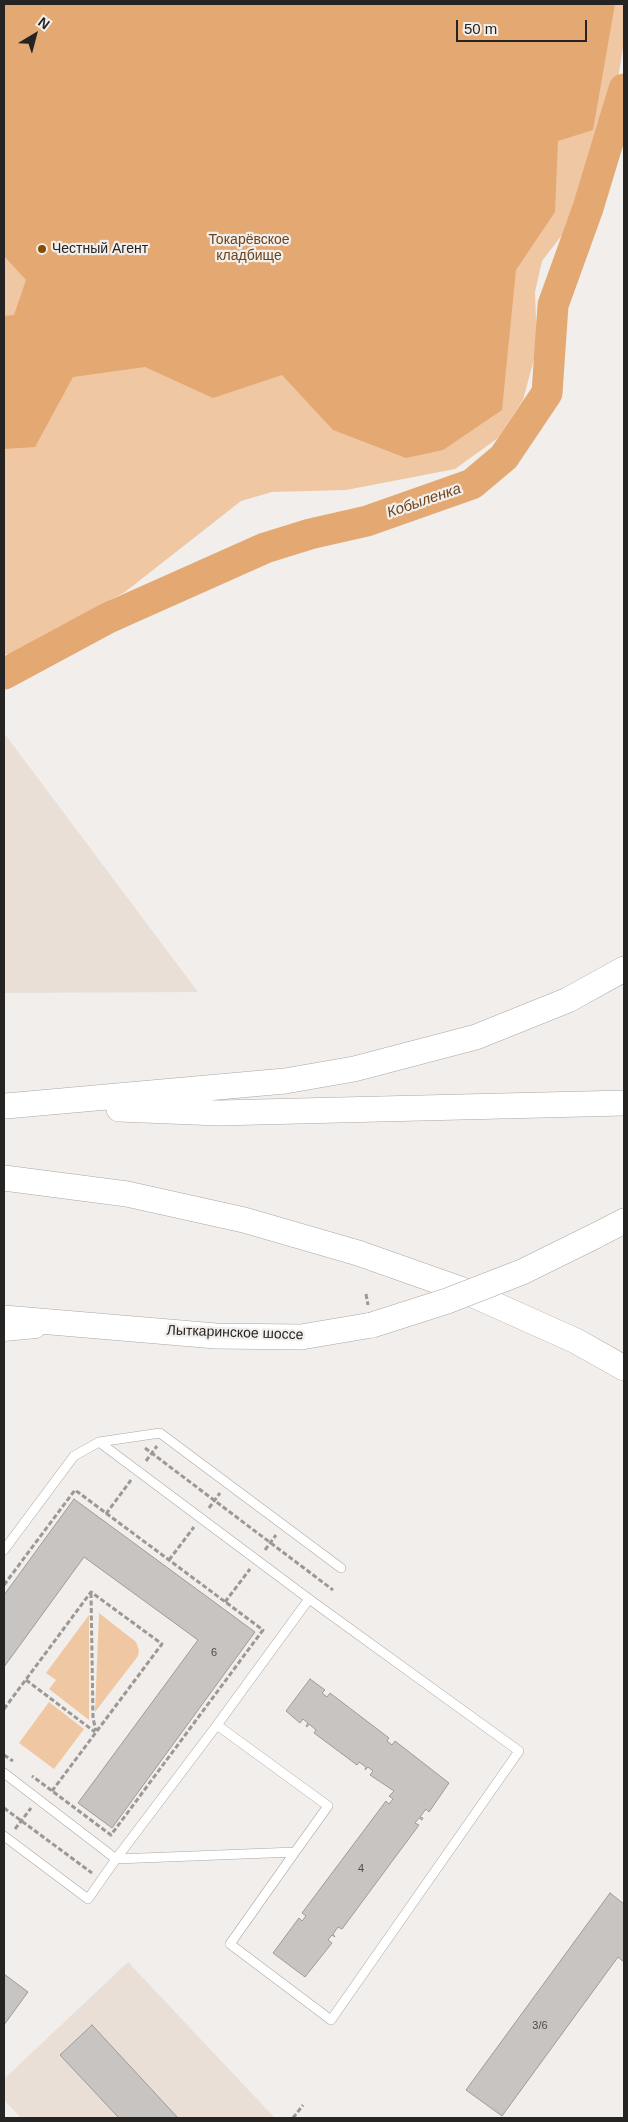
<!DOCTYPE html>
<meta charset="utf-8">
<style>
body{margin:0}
#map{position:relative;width:628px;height:2122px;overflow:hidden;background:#f2eeeb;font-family:Helvetica,sans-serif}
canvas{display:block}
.frame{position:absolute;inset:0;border:5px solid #262423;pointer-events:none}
.north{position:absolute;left:10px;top:10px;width:50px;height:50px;-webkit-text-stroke:4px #f2eeeb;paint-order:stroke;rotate:37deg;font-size:14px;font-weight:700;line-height:20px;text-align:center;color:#262423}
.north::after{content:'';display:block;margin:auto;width:18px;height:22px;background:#262423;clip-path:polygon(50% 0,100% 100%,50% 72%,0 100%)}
.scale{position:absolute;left:456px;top:20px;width:131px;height:22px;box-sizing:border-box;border:2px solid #262423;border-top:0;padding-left:6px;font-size:15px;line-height:18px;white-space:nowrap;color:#262423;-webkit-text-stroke:4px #f2eeeb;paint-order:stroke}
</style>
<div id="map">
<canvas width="628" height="2122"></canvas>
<div class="frame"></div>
<div class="north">N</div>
<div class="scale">50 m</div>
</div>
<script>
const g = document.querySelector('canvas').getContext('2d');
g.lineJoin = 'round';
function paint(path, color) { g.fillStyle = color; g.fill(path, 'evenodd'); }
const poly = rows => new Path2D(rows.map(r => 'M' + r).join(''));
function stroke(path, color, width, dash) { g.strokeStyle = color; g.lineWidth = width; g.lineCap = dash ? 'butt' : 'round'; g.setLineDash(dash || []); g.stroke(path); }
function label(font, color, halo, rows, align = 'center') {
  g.font = font + ' Helvetica,sans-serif'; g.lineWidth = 4.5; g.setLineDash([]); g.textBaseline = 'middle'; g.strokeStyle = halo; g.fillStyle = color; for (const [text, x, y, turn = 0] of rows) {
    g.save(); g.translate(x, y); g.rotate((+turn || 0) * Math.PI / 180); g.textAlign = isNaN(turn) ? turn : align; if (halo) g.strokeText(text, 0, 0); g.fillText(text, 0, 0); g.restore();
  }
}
paint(poly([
 [4,733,198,992,4,993],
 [128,1962,274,2117,272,2118,21,2118,4,2100,4,2079]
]), '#e9dfd7');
paint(poly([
 [4,4,624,4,624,42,610,127,579,213,542,261,535,292,537,348,523,400,498,438,455,469,346,490,272,492,241,501,125,592,17,652,4,655],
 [99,1613,136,1642,139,1650,138,1656,95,1712],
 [89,1615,89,1720,49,1689,56,1680,46,1673],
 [49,1702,84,1729,54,1769,19,1743]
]), '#f0c7a3');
paint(poly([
 [4,4,615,4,593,130,558,141,555,212,516,270,502,410,443,450,406,458,333,430,282,375,213,398,145,367,73,377,35,447,4,449,4,316,14,315,26,280,4,256]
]), '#e4a873');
stroke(poly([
 [4,674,108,618,265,548,310,534,367,521,472,484,504,457,547,393,553,305,588,208,624,89]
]), '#e4a873', 31);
const building = poly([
 [74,1499,255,1632,112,1828,78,1803,198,1640,84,1557,4,1667,4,1595,74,1499],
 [310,1679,325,1690,322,1693,327,1697,330,1693,389,1738,387,1741,392,1745,395,1741,449,1783,429,1812,426,1809,420,1817,423,1818,422,1820,419,1818,415,1823,419,1825,342,1929,338,1927,333,1934,335,1937,332,1935,328,1940,332,1943,305,1977,273,1953,299,1918,302,1921,306,1916,302,1913,386,1801,389,1804,393,1799,389,1796,394,1791,370,1775,373,1771,368,1767,365,1770,366,1767,359,1762,357,1765,314,1733,316,1730,309,1724,307,1727,306,1726,308,1723,303,1719,300,1723,286,1711,310,1679],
 [610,1893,624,1904,624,1962,618,1957,502,2116,466,2090,610,1893],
 [4,1974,28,1992,4,2025,4,1974],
 [92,2025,178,2118,119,2118,60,2055,92,2025]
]);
paint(building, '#c8c4c1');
stroke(building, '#9e9a97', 1);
const service = poly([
 [99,1442,160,1433,341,1568],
 [4,1550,74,1456,99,1442,309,1599,519,1751,331,2020,230,1944,295,1852,328,1806,217,1725,116,1859,295,1852],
 [217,1725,309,1599],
 [4,1773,116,1859,88,1899,4,1836]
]);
const minor = poly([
 [4,1332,36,1329]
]);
const secondary = poly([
 [6,1106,285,1081,354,1069,476,1037,568,1000,624,969],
 [119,1109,218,1113,624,1103],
 [4,1178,127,1194,244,1220,358,1253,460,1289,576,1341,624,1368],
 [595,1236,624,1221],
 [4,1318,216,1336,301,1337,372,1325]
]);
stroke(service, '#aaa7a4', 10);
stroke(minor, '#aaa7a4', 19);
stroke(secondary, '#aaa7a4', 26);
stroke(poly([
 [366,1294,368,1305],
 [145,1448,333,1590],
 [146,1461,157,1446],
 [209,1508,220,1493],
 [106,1514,131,1480],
 [265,1550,276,1535],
 [169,1560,194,1527],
 [4,1585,75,1490,263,1630,111,1835,32,1776],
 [91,1593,93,1718,96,1731],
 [225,1602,250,1569],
 [26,1680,95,1732],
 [4,1709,91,1592,162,1644,52,1791],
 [4,1755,13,1761],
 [4,1808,92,1873],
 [15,1829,31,1808],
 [293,2118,303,2105]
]), '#9b9896', 3, [5, 2.5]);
stroke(service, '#fff', 9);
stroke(minor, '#fff', 18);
stroke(secondary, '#fff', 25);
const secondaryBridge = poly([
 [372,1325,447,1301,522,1272,595,1236]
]);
stroke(secondaryBridge, '#aaa7a4', 26, []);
stroke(secondaryBridge, '#fff', 25);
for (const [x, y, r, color] of [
 [42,249,5,"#864c02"]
]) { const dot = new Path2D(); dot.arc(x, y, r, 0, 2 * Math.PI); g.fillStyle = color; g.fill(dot); stroke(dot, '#f2eeeb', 2); }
label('11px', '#4e4c4a', null, [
 ["6",214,1653],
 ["4",361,1869],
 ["3/6",540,2026]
]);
label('14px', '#6c441c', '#f2eeeb', [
 ["Токарёвское",249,240],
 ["кладбище",249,256]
]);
label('14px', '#262423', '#f2eeeb', [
 ["Честный Агент",52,249]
], 'left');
label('14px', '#262423', '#f2eeeb', [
 ["Лыткаринское шоссе",235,1333,2]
]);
label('italic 15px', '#6e451e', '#f2eeeb', [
 ["Кобыленка",424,501,-19]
]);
</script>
